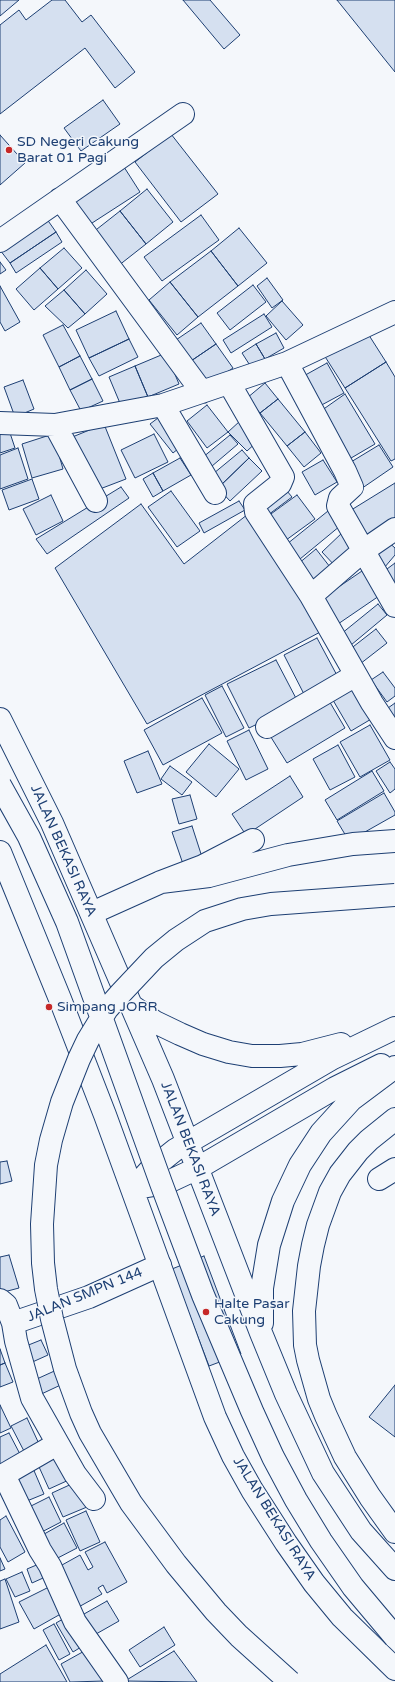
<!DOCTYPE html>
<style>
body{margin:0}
canvas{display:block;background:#f4f7fb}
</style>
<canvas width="395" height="1682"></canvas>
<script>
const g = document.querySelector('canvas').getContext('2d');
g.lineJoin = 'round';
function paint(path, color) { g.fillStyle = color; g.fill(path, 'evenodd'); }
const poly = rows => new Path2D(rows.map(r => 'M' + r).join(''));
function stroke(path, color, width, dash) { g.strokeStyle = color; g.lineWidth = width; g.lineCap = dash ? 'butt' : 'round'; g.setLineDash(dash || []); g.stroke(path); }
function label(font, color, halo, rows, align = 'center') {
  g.font = font + ' "Varela Round",sans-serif'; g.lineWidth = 3; g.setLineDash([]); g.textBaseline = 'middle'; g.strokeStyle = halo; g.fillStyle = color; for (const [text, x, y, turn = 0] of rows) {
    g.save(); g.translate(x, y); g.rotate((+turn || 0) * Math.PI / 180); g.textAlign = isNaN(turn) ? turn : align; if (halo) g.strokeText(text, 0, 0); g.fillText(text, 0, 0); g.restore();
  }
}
const building = poly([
 [0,0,19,0,0,16,0,0],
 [52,0,65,0,82,22,91,15,135,72,115,88,85,48,0,114,0,25,19,10,26,20,52,0],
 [183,0,210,0,240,35,224,49,183,0],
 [337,0,395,0,395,72,337,0],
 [103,100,120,124,81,151,64,128,103,100],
 [171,134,218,194,181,222,135,162,171,134],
 [0,135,25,163,0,185,0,135],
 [124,167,140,192,89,225,73,200,124,167],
 [147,189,173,222,146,244,120,211,147,189],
 [120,211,146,244,118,266,92,233,120,211],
 [44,215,56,232,10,263,0,250,44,215],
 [201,215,219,240,162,281,144,257,201,215],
 [239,228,267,263,238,286,211,251,239,228],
 [56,232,62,242,16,273,10,263,56,232],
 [64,248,82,268,58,289,40,268,64,248],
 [211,251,238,286,198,317,170,282,211,251],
 [0,262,6,270,0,274,0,262],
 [40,268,58,289,34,310,16,289,40,268],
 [86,270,107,294,85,314,64,290,86,270],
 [267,278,283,300,272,308,257,286,267,278],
 [170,282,198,317,177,335,149,300,170,282],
 [253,285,266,302,230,330,217,313,253,285],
 [0,286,20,322,5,331,0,322,0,286],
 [64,290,85,314,68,328,45,306,64,290],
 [282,301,303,325,286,340,266,316,282,301],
 [116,311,129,339,89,358,76,330,116,311],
 [264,314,272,327,231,353,223,340,264,314],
 [201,323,216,344,188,363,173,342,201,323],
 [63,325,80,356,59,367,43,335,63,325],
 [365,329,386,362,345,388,324,355,365,329],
 [276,333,284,348,265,359,256,344,276,333],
 [129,339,138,357,99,376,89,358,129,339],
 [216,344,233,368,205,387,188,363,216,344],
 [256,344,265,359,251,367,242,353,256,344],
 [166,353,179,384,148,397,135,366,166,353],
 [80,356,92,379,70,390,59,367,80,356],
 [386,362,395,377,395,459,391,461,345,388,386,362],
 [327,363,344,393,316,408,300,378,327,363],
 [135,366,148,397,122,408,109,377,135,366],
 [92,379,103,401,81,411,70,390,92,379],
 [23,380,34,409,15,417,4,387,23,380],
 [265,383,278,399,260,413,247,398,265,383],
 [345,394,375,444,346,461,318,413,345,394],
 [278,399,305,432,287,446,260,413,278,399],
 [207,405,228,432,207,448,187,421,207,405],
 [162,415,184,444,173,453,150,424,162,415],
 [240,421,259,440,247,451,228,432,240,421],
 [7,424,15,448,0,453,0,426,7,424],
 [104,424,126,479,92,492,70,438,104,424],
 [305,432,321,453,304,467,287,446,305,432],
 [53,434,63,469,32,478,22,444,53,434],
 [154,434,168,462,135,478,121,450,154,434],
 [230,435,238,444,205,472,197,462,230,435],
 [379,445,393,467,358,491,346,465,379,445],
 [18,448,28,479,0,489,0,455,18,448],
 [242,450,249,458,218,488,208,478,242,450],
 [180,458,191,475,163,491,153,473,180,458],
 [249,458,262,471,230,501,218,488,249,458],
 [323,460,337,482,315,495,302,472,323,460],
 [153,473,163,491,153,497,143,479,153,473],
 [32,479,39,499,9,510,2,490,32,479],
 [395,483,395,518,363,537,348,512,395,483],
 [282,485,292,497,268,515,259,504,282,485],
 [121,487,129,498,47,554,36,539,121,487],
 [171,491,200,531,177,547,148,507,171,491],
 [51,495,63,521,36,535,23,509,51,495],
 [297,495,315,519,282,543,264,519,297,495],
 [239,501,245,510,204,533,199,523,239,501],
 [141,504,184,564,252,511,324,630,147,724,55,568,141,504],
 [328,511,340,526,300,559,287,544,328,511],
 [343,532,359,548,337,568,322,552,343,532],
 [386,540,395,548,395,555,384,568,371,556,386,540],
 [316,549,330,567,313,581,298,564,316,549],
 [395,563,395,594,379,575,395,563],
 [362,571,379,596,338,624,321,599,362,571],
 [378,604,387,615,351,645,341,634,378,604],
 [376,629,387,643,360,664,349,650,376,629],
 [317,638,340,681,306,698,284,655,317,638],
 [276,660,299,704,249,728,227,684,276,660],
 [383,672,395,688,395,696,387,702,371,680,383,672],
 [356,679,378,715,351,731,330,695,356,679],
 [222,686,244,728,226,737,205,695,222,686],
 [202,698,222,733,163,765,144,730,202,698],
 [328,699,345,728,287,763,269,734,328,699],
 [395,703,395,718,388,708,395,703],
 [370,725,390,760,360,777,340,742,370,725],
 [249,730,268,769,246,780,227,741,249,730],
 [209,744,239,769,216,797,186,772,209,744],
 [338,745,355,777,330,790,313,759,338,745],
 [148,751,162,784,137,793,124,761,148,751],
 [390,762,395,769,395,789,390,793,376,771,390,762],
 [170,766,192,782,182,795,161,779,170,766],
 [372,771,384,791,337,820,325,800,372,771],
 [290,776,303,797,246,835,232,814,290,776],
 [384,793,395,812,395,815,349,841,337,821,384,793],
 [190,795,197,819,179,824,172,799,190,795],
 [192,826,202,857,183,864,172,832,192,826],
 [7,1161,12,1181,0,1184,0,1162,7,1161],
 [9,1255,19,1288,0,1293,0,1257,9,1255],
 [204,1256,241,1354,209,1366,172,1269,204,1256],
 [41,1340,48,1355,28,1364,21,1348,41,1340],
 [0,1349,5,1363,0,1365,0,1349],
 [5,1363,13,1382,0,1387,0,1365,5,1363],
 [61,1368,67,1382,35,1397,28,1383,61,1368],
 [395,1385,395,1437,369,1417,395,1385],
 [0,1405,11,1428,0,1433,0,1405],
 [27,1418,40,1446,25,1453,11,1426,27,1418],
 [9,1433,21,1456,0,1467,0,1437,9,1433],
 [57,1448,71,1479,49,1489,35,1458,57,1448],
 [32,1466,44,1494,22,1503,10,1475,32,1466],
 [76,1482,87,1507,63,1517,52,1493,76,1482],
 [49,1497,61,1522,36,1535,23,1510,49,1497],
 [86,1511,100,1542,80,1551,66,1520,86,1511],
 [6,1516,25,1552,8,1562,0,1547,0,1520,6,1516],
 [64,1523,77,1548,50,1562,37,1538,64,1523],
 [105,1542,127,1582,107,1593,103,1585,98,1588,102,1594,75,1609,53,1570,80,1555,88,1570,93,1567,85,1552,105,1542],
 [0,1558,5,1569,0,1571,0,1558],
 [46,1561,52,1574,32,1583,27,1569,46,1561],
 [22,1572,30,1591,15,1597,6,1579,22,1572],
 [5,1579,19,1622,0,1629,0,1581,5,1579],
 [51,1586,66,1611,34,1629,19,1602,51,1586],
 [107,1601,119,1621,89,1638,77,1618,107,1601],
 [70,1615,86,1644,73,1652,56,1623,70,1615],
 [54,1624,70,1654,59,1660,43,1630,54,1624],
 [164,1627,175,1645,140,1667,129,1650,164,1627],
 [46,1645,67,1682,0,1682,0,1674,46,1645],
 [88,1649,105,1681,70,1682,61,1664,88,1649],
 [174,1651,197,1682,125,1681,174,1651]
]);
paint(building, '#d5e0f0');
stroke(building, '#1d3f73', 1);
const minor = poly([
 [60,199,202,392],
 [0,241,183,114],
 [287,363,345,471,352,487,340,498,338,506,395,606],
 [229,383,283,477,280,484,255,504,256,512,311,596,372,703,395,738],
 [163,405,215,493],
 [0,423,55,425,163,405,287,363,395,312],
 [55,425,96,501],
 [311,596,363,551,395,529],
 [267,727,356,675],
 [161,882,209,876,288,855,353,844,395,841],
 [92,913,161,882,203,866,253,840],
 [379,1179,395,1169],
 [0,1300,6,1305,13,1323,89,1297,160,1265],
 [13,1323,16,1341,32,1398,75,1474,94,1499],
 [4,1475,40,1550,50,1566,75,1622,117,1682],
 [0,1477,57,1444]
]);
const highway = poly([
 [0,719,52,823,163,1079,261,1333,286,1394,323,1473,361,1531,395,1569],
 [0,852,60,999,105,1115,215,1417,233,1456,252,1490,286,1543,314,1583,342,1617,395,1669],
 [132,1006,155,1022,180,1034,203,1044,229,1052,252,1056,280,1056,302,1054,341,1044],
 [395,1119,369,1140,358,1151,340,1174,330,1192,318,1225,313,1245,309,1266,304,1311,305,1345,308,1360,319,1399,326,1416,345,1457,370,1497,395,1532],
 [142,1187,166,1183,198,1168,335,1088,381,1065],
 [133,1189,150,1170,175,1150,333,1058,395,1028],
 [262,1323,262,1288,269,1245,283,1201,300,1165,321,1133,351,1100,395,1067]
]);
stroke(minor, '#1d3f73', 24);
stroke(highway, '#1d3f73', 24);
stroke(minor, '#f4f7fb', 22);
stroke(highway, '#f4f7fb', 22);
const highwayBridge = poly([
 [0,785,29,837,67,922,161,1183,203,1295,252,1411,273,1457,296,1500,321,1541,353,1587,395,1637],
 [290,1682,239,1636,216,1612,176,1564,131,1503,90,1433,81,1413,65,1369,52,1319,46,1289,43,1263,42,1224,46,1165,51,1140,62,1102,79,1059,88,1040,107,1009,121,993,154,958,176,940,205,921,242,909,271,904,395,895]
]);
stroke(highwayBridge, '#1d3f73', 24, []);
stroke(highwayBridge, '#f4f7fb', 22);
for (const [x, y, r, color] of [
 [9,150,4,"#c62828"],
 [49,1007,4,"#c62828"],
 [206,1312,4,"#c62828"]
]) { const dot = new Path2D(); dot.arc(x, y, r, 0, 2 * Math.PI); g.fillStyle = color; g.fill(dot); stroke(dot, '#f4f7fb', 1.5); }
label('14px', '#1d3f73', '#f4f7fb', [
 ["SD Negeri Cakung",17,142],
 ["Barat 01 Pagi",17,158],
 ["Simpang JORR",57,1007],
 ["Halte Pasar",214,1304],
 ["Cakung",214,1320]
], 'left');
label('14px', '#1d3f73', '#f4f7fb', [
 ["JALAN BEKASI RAYA",63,851,66],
 ["JALAN BEKASI RAYA",190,1149,69],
 ["JALAN SMPN 144",85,1295,-22],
 ["JALAN BEKASI RAYA",274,1519,58]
]);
</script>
